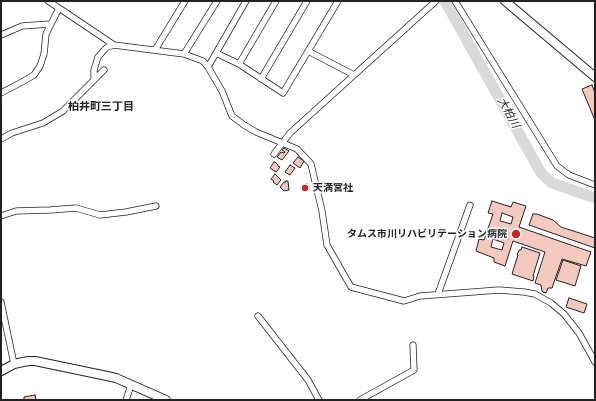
<!DOCTYPE html>
<meta charset="utf-8">
<style>
body{margin:0}
#map{position:relative;width:596px;height:401px;overflow:hidden;background:#fff;font-family:Roboto,sans-serif}
canvas{display:block}
.frame{position:absolute;inset:0;border:2px solid #222;pointer-events:none}
</style>
<div id="map">
<canvas width="596" height="401"></canvas>
<div class="frame"></div>
</div>
<script>
const g = document.querySelector('canvas').getContext('2d');
g.lineJoin = 'round';
const poly = rows => new Path2D(rows.map(r => 'M' + r).join(''));
function stroke(path, color, width, dash) { g.strokeStyle = color; g.lineWidth = width; g.lineCap = dash ? 'butt' : 'round'; g.setLineDash(dash || []); g.stroke(path); }
function paint(path, color) { g.fillStyle = color; g.fill(path, 'evenodd'); }
function label(font, color, halo, rows, align = 'center') {
  g.font = font + ' Roboto,"Noto Sans JP",sans-serif'; g.lineWidth = 3; g.setLineDash([]); g.textBaseline = 'middle'; g.strokeStyle = halo; g.fillStyle = color; for (const [text, x, y, turn = 0] of rows) {
    g.save(); g.translate(x, y); g.rotate((+turn || 0) * Math.PI / 180); g.textAlign = isNaN(turn) ? turn : align; if (halo) g.strokeText(text, 0, 0); g.fillText(text, 0, 0); g.restore();
  }
}
stroke(poly([
 [445,1,541,173,552,183,595,198]
]), '#d9d9d9', 11);
const building = poly([
 [592,85,595,93,595,118,594,118,582,89,592,85],
 [284,148,289,151,282,160,277,157,281,152,284,153,285,152,282,150,284,148],
 [298,157,304,161,300,168,293,163,298,157],
 [274,162,275,162,278,165,278,166,280,167,276,172,270,168,274,162],
 [290,165,295,168,290,175,285,172,290,165],
 [275,174,281,180,277,185,273,182,274,181,271,179,275,174],
 [286,181,288,181,289,190,284,191,280,187,284,182,286,182,286,181],
 [307,184,309,190,303,191,303,189,301,189,301,188,303,187,302,185,307,184],
 [492,201,511,207,513,202,526,206,519,227,591,252,586,266,562,259,552,288,548,288,546,293,543,292,542,291,541,285,535,283,545,252,513,241,505,266,494,262,494,258,476,251,479,239,484,240,493,214,488,213,492,201],
 [502,213,513,217,511,224,500,221,502,213],
 [493,239,504,243,502,250,491,247,493,239],
 [533,214,537,214,553,220,561,227,595,238,595,248,529,225,533,214],
 [522,247,540,253,533,276,534,276,533,281,512,274,518,255,517,255,519,250,521,250,522,247],
 [563,260,581,266,575,286,556,280,563,260],
 [569,298,587,304,584,313,566,307,569,298],
 [35,395,36,400,24,400,24,397,35,395]
]);
paint(building, '#f3c9c0');
stroke(building, '#222', 1);
const street = poly([
 [48,1,59,8,114,45,184,54,203,61,208,67,222,91,232,116,244,125,256,132,297,149,311,164,322,211,327,245,351,287,404,301,420,296,499,290,524,292,535,294,551,303,564,314,579,333,595,362],
 [455,1,557,166,569,175,595,185],
 [1,35,22,26,50,24],
 [155,50,185,1],
 [308,51,354,75],
 [216,53,239,64,283,93,338,1],
 [184,54,217,1],
 [239,64,276,1],
 [208,67,246,1],
 [261,79,307,1],
 [94,80,104,70],
 [1,93,22,82,34,75,40,66,44,54,46,34,59,8],
 [1,139,12,133,43,123,63,111,94,80,94,70,98,57,107,47,114,45],
 [274,154,290,133,436,1],
 [1,216,16,211,50,210,76,208,100,215,126,212,156,206],
 [438,294,470,205],
 [1,302,14,364],
 [258,316,308,380,319,400],
 [126,400,131,385],
 [360,400,414,370,413,345]
]);
const secondary = poly([
 [505,1,595,77],
 [1,371,14,364,23,362,29,361,35,361,107,376,116,378,166,400]
]);
stroke(street, '#222', 7);
stroke(secondary, '#222', 10);
stroke(street, '#fff', 5.5);
stroke(secondary, '#fff', 8);
for (const [x, y, r, color] of [
 [305,188,4,"#c62828"],
 [516,234,5,"#c62828"]
]) { const dot = new Path2D(); dot.arc(x, y, r, 0, 2 * Math.PI); g.fillStyle = color; g.fill(dot); stroke(dot, '#fff', 1.5); }
label('bold 10px', '#222', '#fff', [
 ["天満宮社",313,188],
 ["タムス市川リハビリテーション病院",507,234,"right"]
], 'left');
label('bold 11px', '#222', '#fff', [
 ["柏井町三丁目",101,107]
]);
label('italic 11px', '#222', '#fff', [
 ["大柏川",508,113,61]
]);
</script>
